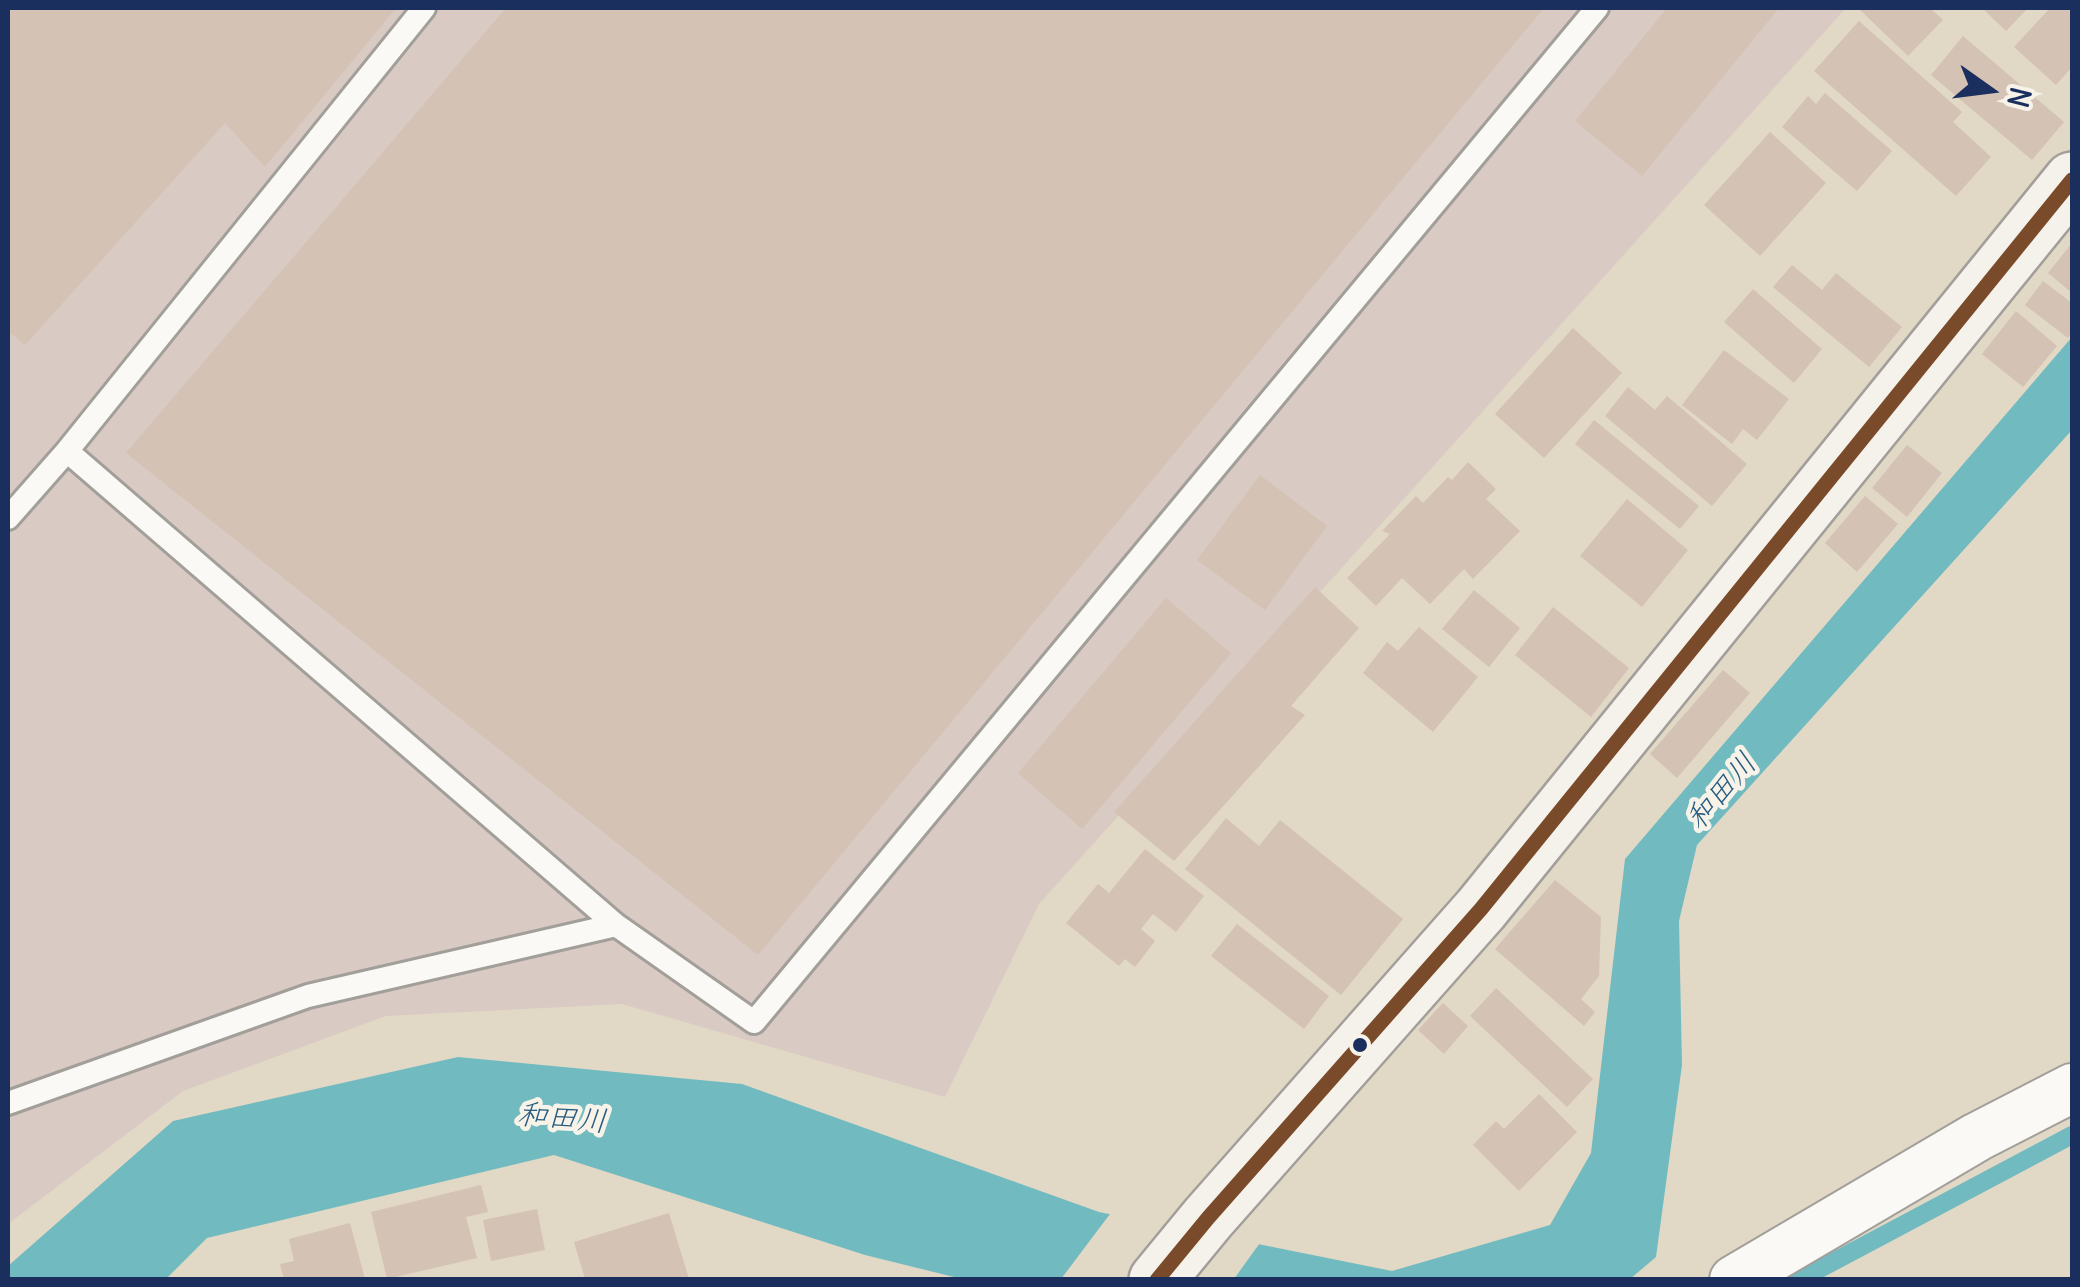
<!DOCTYPE html>
<meta charset="utf-8">
<style>
body{margin:0}
#map{position:relative;width:2080px;height:1287px;overflow:hidden;background:#e2d8c6;font-family:Delius,sans-serif}
canvas{display:block}
.frame{position:absolute;inset:0;border:10px solid #1b2f5e;pointer-events:none}
.north{position:absolute;left:1940px;top:40px;width:100px;height:100px;-webkit-text-stroke:8px #f7f3e8;paint-order:stroke;rotate:104deg;font-size:28px;font-weight:700;line-height:40px;text-align:center;color:#1b2f5e}
.north::after{content:'';display:block;margin:auto;width:35px;height:45px;background:#1b2f5e;clip-path:polygon(50% 0,100% 100%,50% 72%,0 100%)}
</style>
<div id="map">
<canvas width="2080" height="1287"></canvas>
<div class="frame"></div>
<div class="north">N</div>
</div>
<script>
const g = document.querySelector('canvas').getContext('2d');
g.lineJoin = 'round';
function paint(path, color) { g.fillStyle = color; g.fill(path, 'evenodd'); }
const poly = rows => new Path2D(rows.map(r => 'M' + r).join(''));
function stroke(path, color, width, dash) { g.strokeStyle = color; g.lineWidth = width; g.lineCap = dash ? 'butt' : 'round'; g.setLineDash(dash || []); g.stroke(path); }
function label(font, color, halo, rows, align = 'center') {
  g.font = font + ' Delius,"Klee One",sans-serif'; g.lineWidth = 9; g.setLineDash([]); g.textBaseline = 'middle'; g.strokeStyle = halo; g.fillStyle = color; for (const [text, x, y, turn = 0] of rows) {
    g.save(); g.translate(x, y); g.rotate((+turn || 0) * Math.PI / 180); g.textAlign = isNaN(turn) ? turn : align; if (halo) g.strokeText(text, 0, 0); g.fillText(text, 0, 0); g.restore();
  }
}
paint(poly([
 [8,8,1846,8,1039,904,945,1097,622,1004,386,1016,183,1091,8,1224]
]), '#d9cac3');
paint(poly([
 [2072,337,2072,430,1697,845,1679,921,1682,1065,1656,1257,1630,1279,962,1279,865,1255,554,1155,207,1238,166,1279,8,1279,8,1266,173,1121,458,1057,742,1084,1099,1212,1392,1271,1550,1225,1591,1153,1625,859]
]), '#71bbc0');
paint(poly([
 [1113,1210,1262,1240,1234,1279,1061,1279]
]), '#e2d8c6');
stroke(poly([
 [1799,1280,2072,1135]
]), '#71bbc0', 18);
paint(poly([
 [8,8,396,8,265,167,225,123,25,345,8,331],
 [506,8,1544,8,758,955,126,453],
 [1667,8,1779,8,1642,176,1575,121],
 [1861,8,1930,8,1943,20,1908,56,1860,10],
 [1982,8,2028,8,2006,31],
 [2050,8,2072,8,2072,67,2056,85,2014,47],
 [1859,21,1962,112,1953,122,1991,157,1956,196,1814,71],
 [1963,36,2064,122,2032,160,1931,75],
 [1825,93,1892,151,1857,191,1782,127,1808,96,1816,104],
 [1770,132,1826,183,1760,256,1704,205],
 [2072,243,2072,293,2048,273],
 [1792,265,1822,290,1836,273,1902,327,1869,367,1773,287],
 [2043,281,2072,303,2072,332,2068,338,2025,305],
 [1753,289,1822,349,1794,383,1724,322],
 [2016,311,2057,346,2023,387,1982,354],
 [1573,328,1622,373,1544,458,1495,414],
 [1724,350,1789,399,1757,440,1743,429,1732,444,1682,405],
 [1628,387,1655,410,1667,396,1747,464,1712,506,1605,416],
 [1594,420,1699,506,1680,529,1575,444],
 [1907,445,1942,473,1907,517,1872,488],
 [1468,462,1496,489,1486,499,1520,531,1473,579,1464,569,1430,604,1402,578,1376,606,1347,578,1390,534,1382,531,1416,496,1423,503,1448,477,1452,480],
 [1260,475,1327,526,1265,610,1197,560],
 [1865,496,1898,524,1857,572,1825,543],
 [1627,499,1688,550,1642,607,1580,556],
 [1315,587,1359,628,1291,706,1305,715,1174,861,1114,812],
 [1474,590,1520,628,1489,667,1442,629],
 [1166,598,1231,653,1082,829,1018,773],
 [1553,607,1629,668,1591,717,1515,655],
 [1419,627,1478,677,1433,732,1363,673,1387,642,1398,651],
 [1723,670,1750,693,1677,778,1650,754],
 [1226,818,1259,846,1280,820,1403,919,1341,995,1185,869],
 [1145,849,1204,896,1176,932,1153,914,1141,929,1155,941,1135,967,1125,959,1119,966,1066,923,1098,884,1109,893],
 [1555,880,1601,917,1599,976,1581,999,1595,1012,1584,1026,1495,949],
 [1237,924,1329,996,1304,1029,1211,956],
 [1496,988,1593,1079,1567,1107,1470,1016],
 [1443,1003,1468,1026,1444,1054,1418,1030],
 [1539,1094,1577,1132,1519,1191,1473,1145,1496,1121,1504,1129],
 [481,1185,488,1212,466,1217,477,1258,387,1279,371,1212],
 [537,1209,545,1250,491,1261,483,1220],
 [669,1213,689,1279,585,1279,574,1242],
 [350,1223,365,1279,284,1279,280,1264,294,1261,289,1239]
]), '#d4c2b4');
const lane = poly([
 [67,451,616,925],
 [8,518,67,451,424,8],
 [8,1103,308,996,616,925,754,1022,1597,8]
]);
const street = poly([
 [1734,1280,1977,1137,2072,1088]
]);
const secondary = poly([
 [1157,1280,1208,1218,1481,909,2072,180]
]);
stroke(lane, '#a29f9a', 28);
stroke(street, '#a29f9a', 52);
stroke(secondary, '#a29f9a', 60);
stroke(lane, '#fbf9f6', 22);
stroke(street, '#fbf9f6', 48);
stroke(secondary, '#f5f1eb', 55);
stroke(poly([
 [1157,1280,1208,1218,1481,909,2072,180]
]), '#7a4b2a', 15);
for (const [x, y, r, color] of [
 [1360,1045,9,"#1b2f5e"]
]) { const dot = new Path2D(); dot.arc(x, y, r, 0, 2 * Math.PI); g.fillStyle = color; g.fill(dot); stroke(dot, '#f7f3e8', 4); }
label('italic 30px', '#285b80', '#f7f3e8', [
 ["和田川",1722,792,-49],
 ["和田川",562,1119,5]
]);
</script>
